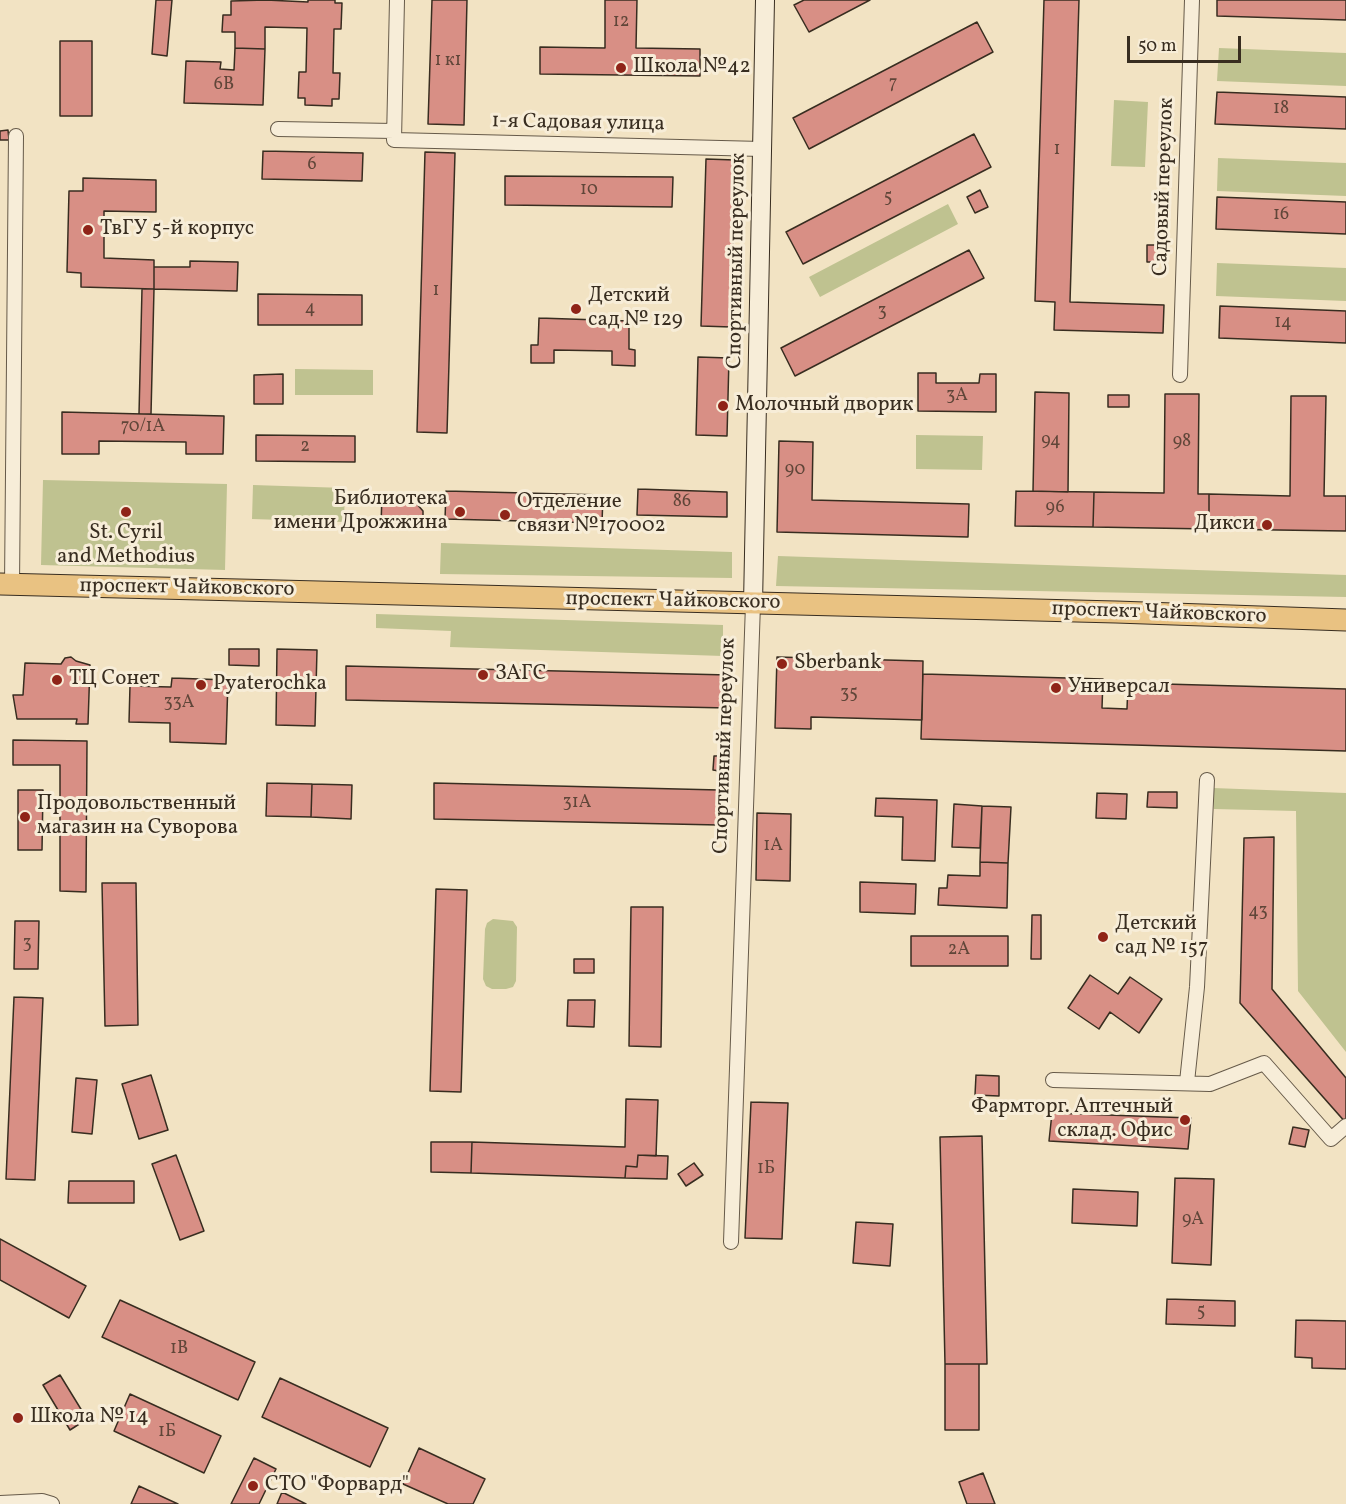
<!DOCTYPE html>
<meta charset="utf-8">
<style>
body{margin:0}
#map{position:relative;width:1346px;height:1504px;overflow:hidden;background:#f2e3c3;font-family:Vollkorn,serif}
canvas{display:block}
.scale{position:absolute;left:1127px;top:36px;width:114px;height:27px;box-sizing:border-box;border:3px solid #382d20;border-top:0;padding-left:8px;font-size:18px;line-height:21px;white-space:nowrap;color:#382d20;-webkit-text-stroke:4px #f7edd8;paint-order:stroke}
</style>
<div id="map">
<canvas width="1346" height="1504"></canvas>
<div class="scale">50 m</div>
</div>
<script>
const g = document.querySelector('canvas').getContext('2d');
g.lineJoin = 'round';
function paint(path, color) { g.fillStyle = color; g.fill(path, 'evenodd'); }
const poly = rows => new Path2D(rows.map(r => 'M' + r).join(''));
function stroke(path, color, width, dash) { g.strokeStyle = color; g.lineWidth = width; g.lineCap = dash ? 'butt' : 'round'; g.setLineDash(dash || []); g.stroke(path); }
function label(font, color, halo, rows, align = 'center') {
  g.font = font + ' Vollkorn,serif'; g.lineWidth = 6; g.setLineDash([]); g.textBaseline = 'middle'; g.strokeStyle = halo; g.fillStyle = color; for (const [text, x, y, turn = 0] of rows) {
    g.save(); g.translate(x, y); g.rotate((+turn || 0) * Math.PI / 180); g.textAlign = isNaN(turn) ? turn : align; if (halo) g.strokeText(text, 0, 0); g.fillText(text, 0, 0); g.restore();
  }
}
paint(poly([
 [1219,48,1346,53,1346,86,1217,81],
 [1114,100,1148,102,1145,167,1111,166],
 [1218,158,1346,163,1346,196,1217,191],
 [948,204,958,224,820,297,809,277],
 [1217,263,1346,268,1346,301,1216,296],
 [295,369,373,370,373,395,295,395],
 [916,435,983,436,982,470,916,469],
 [43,480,227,484,225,570,41,565],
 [253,485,345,488,344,522,252,519],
 [441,543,732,552,732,578,440,574],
 [778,556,1346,575,1346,597,776,586],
 [376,614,723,625,723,656,450,647,451,631,376,628],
 [1213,788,1346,793,1346,1052,1298,991,1296,811,1214,809],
 [493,919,513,921,517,927,516,981,513,987,506,989,492,989,486,986,483,979,485,929,487,923]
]), '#bfc290');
const building = poly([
 [156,0,172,0,167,56,152,54,156,0],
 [266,0,308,2,308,0,335,0,335,3,342,3,341,29,334,29,333,73,340,73,339,99,332,99,332,106,305,105,305,98,298,98,299,72,306,72,307,28,265,27,265,49,235,48,235,32,222,32,223,15,231,15,231,1,266,0],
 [432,0,467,0,464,125,428,124,432,0],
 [605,0,637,0,636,48,700,49,700,76,540,74,540,47,605,48,605,0],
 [804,0,870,0,809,32,794,5,804,0],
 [1044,0,1079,0,1070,302,1164,305,1163,333,1054,330,1055,302,1035,301,1044,0],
 [1217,0,1346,0,1346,20,1217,16,1217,0],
 [977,22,993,52,809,149,793,118,977,22],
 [60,41,92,41,92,116,60,116,60,41],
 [235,48,265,49,263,105,184,103,186,61,221,62,220,69,234,70,235,48],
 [1217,92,1346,97,1346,129,1215,124,1217,92],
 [8,130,9,140,0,140,0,131,8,130],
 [974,134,991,167,803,264,786,232,974,134],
 [263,151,363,153,362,181,262,179,263,151],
 [425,152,455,153,447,433,417,432,425,152],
 [706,159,735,160,731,327,701,326,706,159],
 [505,176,673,177,672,207,505,205,505,176],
 [83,178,156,180,156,212,104,211,104,258,154,260,154,289,81,287,81,273,67,272,69,191,83,191,83,178],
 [980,190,988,207,975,213,967,197,980,190],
 [1217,197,1346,202,1346,234,1216,229,1217,197],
 [1147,245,1159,245,1159,262,1147,262,1147,245],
 [969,250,984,278,795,376,781,348,969,250],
 [190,261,238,262,237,291,154,289,154,267,190,267,190,261],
 [142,289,154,289,151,414,139,414,142,289],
 [258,294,362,295,362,325,258,325,258,294],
 [1220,306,1346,311,1346,343,1219,338,1220,306],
 [539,318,629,321,629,349,635,350,635,366,612,365,612,351,554,350,554,363,531,363,531,345,538,345,539,318],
 [698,357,729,358,727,436,696,435,698,357],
 [918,373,936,373,936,383,979,383,980,374,996,374,996,412,918,411,918,373],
 [283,374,283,404,254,404,254,375,283,374],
 [1035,392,1069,393,1068,492,1033,491,1035,392],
 [1165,394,1199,394,1198,494,1209,494,1209,529,1093,527,1094,492,1164,493,1165,394],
 [1108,395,1129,395,1129,407,1108,407,1108,395],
 [1291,396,1326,396,1324,496,1346,496,1346,531,1209,529,1209,494,1290,496,1291,396],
 [62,412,224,416,223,454,186,454,186,442,99,441,99,454,62,454,62,412],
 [256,435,355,436,355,462,256,461,256,435],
 [779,441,813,442,812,500,969,504,968,537,777,532,779,441],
 [638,489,727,492,727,517,637,515,638,489],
 [446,491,603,495,602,523,445,519,446,491],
 [1016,491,1094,492,1093,527,1015,526,1016,491],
 [382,494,408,494,423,511,423,523,399,522,399,526,381,526,382,494],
 [229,649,259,649,259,666,229,665,229,649],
 [277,649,317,650,315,726,276,725,277,649],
 [71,657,76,661,90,665,88,724,76,724,77,719,17,719,13,695,23,695,25,663,61,664,65,658,71,657],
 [777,657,923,661,922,720,811,717,811,729,775,728,777,657],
 [346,666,729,675,728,708,346,700,346,666],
 [923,674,1103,679,1102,708,1127,709,1128,683,1346,689,1346,751,921,739,923,674],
 [172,678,228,680,226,744,170,742,170,723,129,722,130,686,171,687,172,678],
 [13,740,87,741,86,892,60,891,60,765,13,765,13,740],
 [714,756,720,756,719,771,713,770,714,756],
 [267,783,312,784,311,817,266,816,267,783],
 [434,783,719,790,719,825,434,819,434,783],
 [312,784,352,785,351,819,311,817,312,784],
 [18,790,43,790,42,850,18,850,18,790],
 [1148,792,1177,792,1177,808,1147,807,1148,792],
 [1097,793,1127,794,1126,819,1096,818,1097,793],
 [876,798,937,800,935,861,902,860,903,817,875,816,876,798],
 [954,804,982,806,980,848,952,847,954,804],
 [982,806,1011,807,1008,863,980,862,982,806],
 [757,813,791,814,790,881,756,880,757,813],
 [1274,837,1272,989,1346,1078,1346,1123,1240,1003,1244,838,1274,837],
 [980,862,1008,863,1007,908,938,905,939,888,947,888,948,875,980,876,980,862],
 [860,882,916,884,915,914,860,912,860,882],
 [102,883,136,883,138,1025,105,1026,102,883],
 [436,889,467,890,461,1092,430,1091,436,889],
 [631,907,663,907,661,1047,629,1046,631,907],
 [1032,915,1041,915,1041,959,1031,959,1032,915],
 [15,921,39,921,38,969,14,969,15,921],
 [911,936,1008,936,1008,966,911,966,911,936],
 [574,959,594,959,594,973,574,973,574,959],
 [1090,975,1118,994,1130,977,1162,999,1139,1033,1110,1012,1099,1029,1068,1008,1090,975],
 [14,997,43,998,35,1180,6,1179,14,997],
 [568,1000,595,1000,594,1027,567,1026,568,1000],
 [151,1075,168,1130,139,1139,122,1084,151,1075],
 [976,1075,999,1076,999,1096,975,1095,976,1075],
 [76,1078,97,1080,92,1134,72,1132,76,1078],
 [626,1099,658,1100,656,1156,638,1155,637,1167,626,1166,625,1178,471,1173,472,1142,625,1147,626,1099],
 [751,1102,788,1103,782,1239,745,1238,751,1102],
 [1052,1113,1191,1118,1188,1149,1049,1141,1052,1113],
 [1293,1127,1309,1130,1305,1147,1289,1144,1293,1127],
 [982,1136,987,1364,945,1364,940,1137,982,1136],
 [431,1142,472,1142,471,1173,431,1172,431,1142],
 [176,1155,204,1231,180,1240,152,1164,176,1155],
 [638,1155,668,1156,667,1179,625,1178,626,1166,637,1167,638,1155],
 [694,1163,703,1175,686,1186,678,1174,694,1163],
 [1175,1178,1214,1179,1211,1265,1172,1263,1175,1178],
 [69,1181,134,1181,134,1203,68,1203,69,1181],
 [1073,1189,1138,1192,1137,1226,1072,1223,1073,1189],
 [856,1222,893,1224,890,1266,853,1263,856,1222],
 [0,1239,86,1286,69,1318,0,1280,0,1239],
 [1167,1299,1235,1301,1235,1326,1166,1324,1167,1299],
 [120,1300,255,1362,238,1400,102,1337,120,1300],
 [1296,1320,1346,1321,1346,1369,1312,1368,1312,1358,1295,1357,1296,1320],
 [945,1364,979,1364,979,1430,945,1430,945,1364],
 [60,1375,87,1419,70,1430,43,1385,60,1375],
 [280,1378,388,1428,370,1467,262,1417,280,1378],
 [130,1394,221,1436,204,1473,114,1431,130,1394],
 [419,1448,485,1479,473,1504,448,1504,403,1484,419,1448],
 [254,1458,276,1469,259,1504,231,1504,254,1458],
 [983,1473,995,1504,967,1504,959,1482,983,1473],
 [139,1486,178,1504,131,1504,139,1486],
 [282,1492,306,1504,277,1504,282,1492]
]);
paint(building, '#d88f85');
stroke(building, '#382d20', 1.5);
const street = poly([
 [397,0,394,140,762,149],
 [278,129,394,131],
 [1180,375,1192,0],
 [12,585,16,136],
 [1053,1080,1210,1084,1264,1063,1331,1139,1346,1126],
 [1187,1082,1197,987,1207,780],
 [731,1242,753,604],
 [0,1503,42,1501,52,1504]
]);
const secondary = poly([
 [753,604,765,0]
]);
const primary = poly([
 [0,584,1116,612,1346,620]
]);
stroke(street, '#665a49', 16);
stroke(secondary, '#382d20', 20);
stroke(primary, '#382d20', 23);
stroke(street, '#f7edd8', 14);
stroke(secondary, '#f7edd8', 18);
stroke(primary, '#e9c282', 21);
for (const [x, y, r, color] of [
 [621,68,6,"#8f2418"],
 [88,230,6,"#8f2418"],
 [576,309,6,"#8f2418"],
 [723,406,6,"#8f2418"],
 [126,512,6,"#8f2418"],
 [460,512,6,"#8f2418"],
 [505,515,6,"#8f2418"],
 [1267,525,6,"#8f2418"],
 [782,664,6,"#8f2418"],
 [483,675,6,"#8f2418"],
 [57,680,6,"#8f2418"],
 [201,685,6,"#8f2418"],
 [1056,688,6,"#8f2418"],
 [25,817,6,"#8f2418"],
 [1103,937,6,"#8f2418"],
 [1185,1120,6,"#8f2418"],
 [18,1418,6,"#8f2418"],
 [253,1486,6,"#8f2418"]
]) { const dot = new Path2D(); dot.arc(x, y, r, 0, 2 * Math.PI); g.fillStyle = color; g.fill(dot); stroke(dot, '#f7edd8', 2); }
label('18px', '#604639', null, [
 ["12",621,23],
 ["1 к1",448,62],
 ["7",893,85],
 ["6В",224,86],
 ["18",1281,110],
 ["1",1057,151],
 ["6",312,166],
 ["10",589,191],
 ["5",888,199],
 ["16",1281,216],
 ["1",436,292],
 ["4",310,310],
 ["3",882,313],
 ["14",1283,324],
 ["3А",957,397],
 ["70/1А",143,428],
 ["94",1051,442],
 ["98",1182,443],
 ["2",305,448],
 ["90",795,471],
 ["86",682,503],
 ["96",1055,509],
 ["35",849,695],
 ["33А",179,704],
 ["31А",577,804],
 ["1А",773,847],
 ["43",1258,913],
 ["3",27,945],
 ["2А",959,951],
 ["1Б",766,1170],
 ["9А",1193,1221],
 ["5",1201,1313],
 ["1В",179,1350],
 ["1Б",167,1433]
]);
label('21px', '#382d20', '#f7edd8', [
 ["Школа №42",633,68],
 ["ТвГУ 5-й корпус",100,230],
 ["Детский",588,297],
 ["сад № 129",588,321],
 ["Молочный дворик",735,406],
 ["Библиотека",448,500,"right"],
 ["имени Дрожжина",448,524,"right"],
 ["Отделение",517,503],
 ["связи №170002",517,527],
 ["Дикси",1255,525,"right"],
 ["St. Cyril",126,534,"center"],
 ["and Methodius",126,558,"center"],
 ["Sberbank",794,664],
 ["ЗАГС",495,675],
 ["ТЦ Сонет",69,680],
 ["Pyaterochka",213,685],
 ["Универсал",1068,688],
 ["Продовольственный",37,805],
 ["магазин на Суворова",37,829],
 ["Детский",1115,925],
 ["сад № 157",1115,949],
 ["Фармторг. Аптечный",1173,1108,"right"],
 ["склад. Офис",1173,1132,"right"],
 ["Школа № 14",30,1418],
 ["СТО \"Форвард\"",265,1486]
], 'left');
label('21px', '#382d20', '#f7edd8', [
 ["1-я Садовая улица",578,124,1],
 ["Садовый переулок",1165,187,-88],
 ["Спортивный переулок",738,261,-89],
 ["проспект Чайковского",187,589,1],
 ["проспект Чайковского",673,602,1],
 ["проспект Чайковского",1159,614,2],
 ["Спортивный переулок",726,746,-88]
]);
</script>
